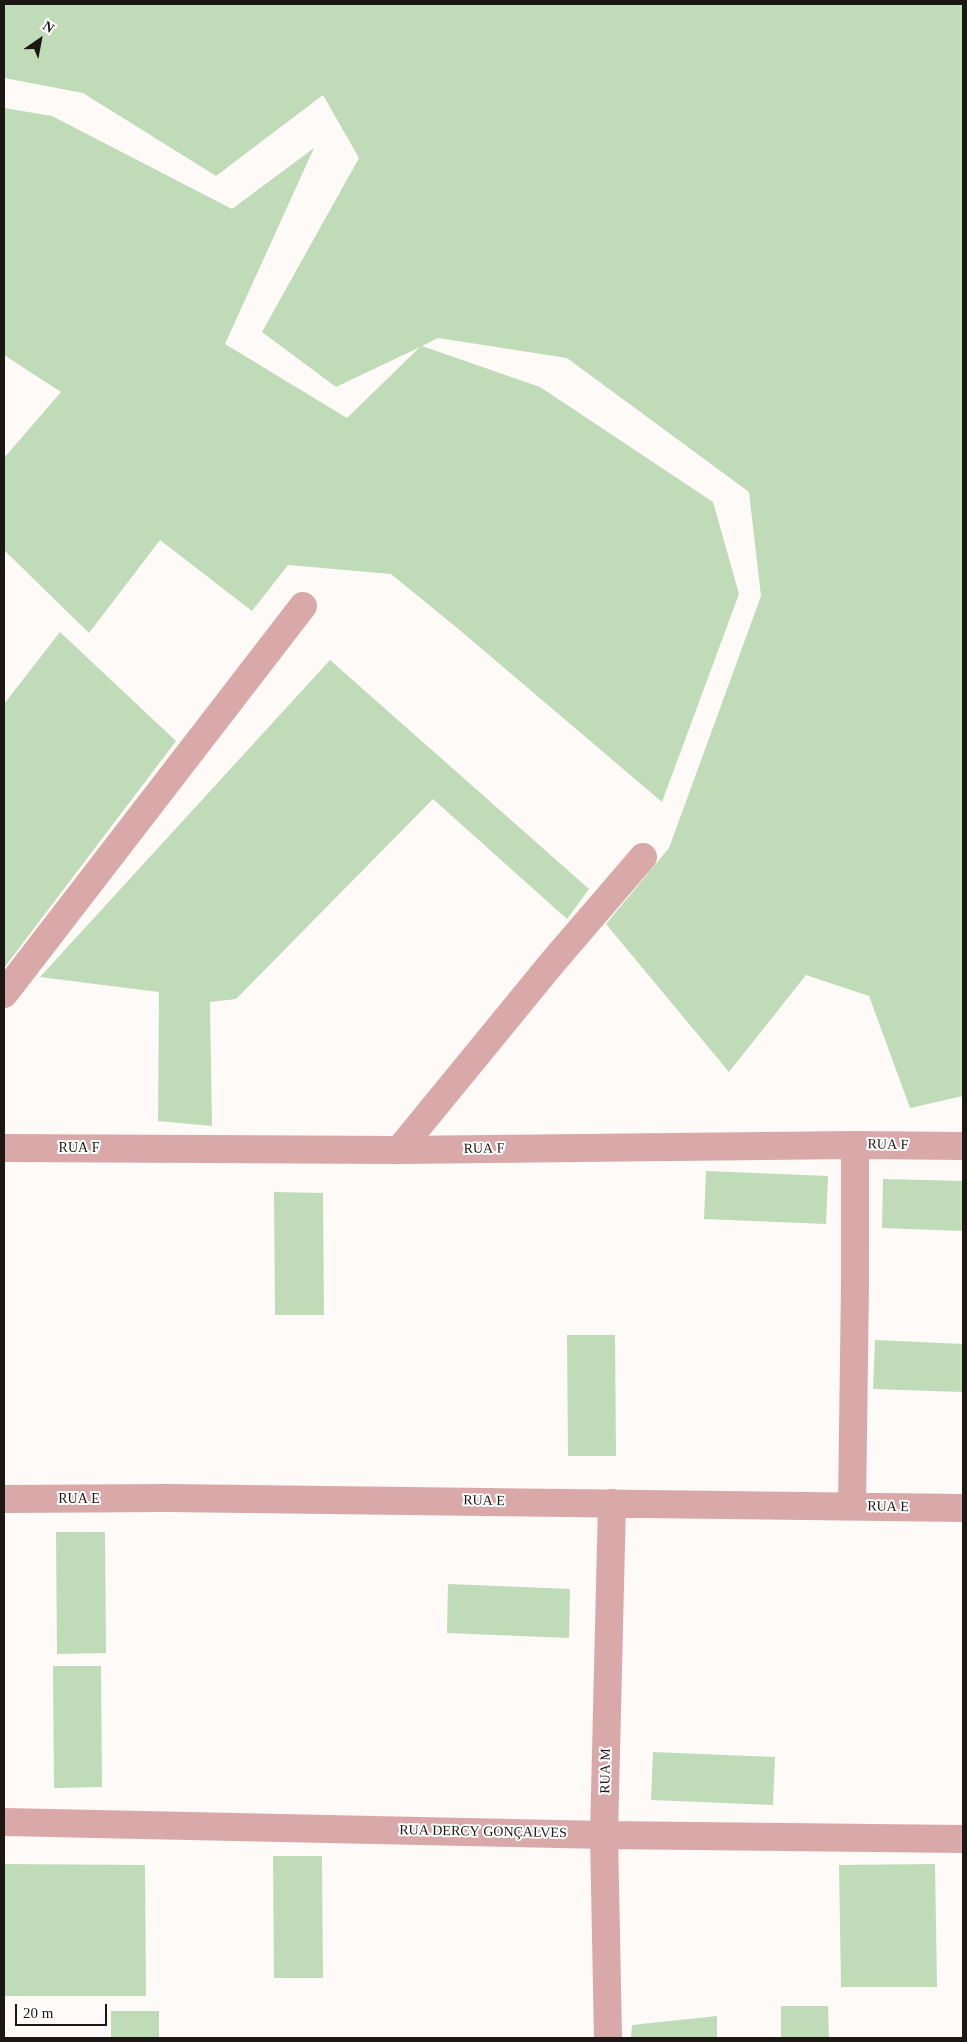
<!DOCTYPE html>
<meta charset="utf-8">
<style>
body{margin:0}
#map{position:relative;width:967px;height:2042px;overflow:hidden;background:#fdfaf8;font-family:"Times New Roman",serif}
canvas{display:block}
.frame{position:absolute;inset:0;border:5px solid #1d1714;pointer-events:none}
.north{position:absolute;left:15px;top:15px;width:50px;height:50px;-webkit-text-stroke:4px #fff;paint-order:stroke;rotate:33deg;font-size:14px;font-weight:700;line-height:20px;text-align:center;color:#1d1714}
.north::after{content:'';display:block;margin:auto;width:18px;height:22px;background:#1d1714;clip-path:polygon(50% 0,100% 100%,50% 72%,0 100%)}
.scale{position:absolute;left:15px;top:2004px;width:92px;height:22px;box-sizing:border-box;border:2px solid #1d1714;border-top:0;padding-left:6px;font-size:15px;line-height:18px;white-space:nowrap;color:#1d1714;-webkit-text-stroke:4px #fff;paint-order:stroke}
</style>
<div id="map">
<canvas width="967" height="2042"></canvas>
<div class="frame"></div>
<div class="north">N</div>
<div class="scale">20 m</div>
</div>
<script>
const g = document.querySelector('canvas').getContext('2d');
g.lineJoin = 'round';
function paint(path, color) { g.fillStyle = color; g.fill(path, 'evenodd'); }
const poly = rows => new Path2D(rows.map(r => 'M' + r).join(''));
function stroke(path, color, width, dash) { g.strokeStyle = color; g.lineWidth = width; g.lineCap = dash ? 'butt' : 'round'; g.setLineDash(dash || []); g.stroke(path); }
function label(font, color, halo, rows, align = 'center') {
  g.font = font + ' "Times New Roman",serif'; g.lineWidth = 4; g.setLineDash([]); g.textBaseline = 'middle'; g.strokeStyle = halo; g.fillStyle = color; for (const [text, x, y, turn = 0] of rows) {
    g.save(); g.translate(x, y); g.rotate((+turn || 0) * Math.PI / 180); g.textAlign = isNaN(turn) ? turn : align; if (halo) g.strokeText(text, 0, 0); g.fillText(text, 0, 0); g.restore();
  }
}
paint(poly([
 [4,4,963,4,963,1096,910,1108,869,996,806,975,729,1072,606,924,669,848,761,596,749,492,567,358,438,338,422,346,540,387,713,502,739,594,662,802,462,632,391,574,288,565,252,611,160,540,89,633,4,550,4,458,61,392,4,355,4,108,52,116,232,209,314,148,225,344,347,418,420,347,336,387,262,332,359,158,323,95,216,176,83,93,4,78],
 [60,632,176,741,4,968,4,704],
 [330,660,589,889,567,919,433,799,236,999,210,1002,212,1126,158,1121,159,992,40,977],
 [706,1171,828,1176,826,1224,704,1219],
 [883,1179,963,1181,963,1231,882,1228],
 [274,1192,323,1193,324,1315,275,1315],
 [567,1335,615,1335,616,1456,568,1456],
 [875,1340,963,1344,963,1392,873,1389],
 [56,1532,105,1532,106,1653,57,1654],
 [448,1584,570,1589,569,1638,447,1633],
 [53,1666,101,1666,102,1787,54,1788],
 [653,1752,775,1757,773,1805,651,1800],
 [273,1856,322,1856,323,1978,274,1978],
 [4,1864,145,1865,146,1996,4,1996],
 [935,1864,937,1987,841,1987,839,1865],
 [781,2006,828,2006,829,2038,781,2038],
 [111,2011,159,2011,159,2038,111,2038],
 [717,2016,717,2038,631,2038,632,2025]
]), '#c0dbb7');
stroke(poly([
 [4,994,303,606],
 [4,1148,399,1150,855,1145,963,1146],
 [399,1150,552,963,643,857],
 [4,1499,167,1498,963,1508],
 [852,1506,855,1283,855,1145],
 [4,1822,604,1835,963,1839],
 [608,2038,604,1835,612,1503]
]), '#d9a9a9', 28);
label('14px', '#1d1714', '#fff', [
 ["RUA F",888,1145,1],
 ["RUA F",79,1148],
 ["RUA F",484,1149,-1],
 ["RUA E",79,1499],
 ["RUA E",484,1501,1],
 ["RUA E",888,1507,1],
 ["RUA M",606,1771,-89],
 ["RUA DERCY GONÇALVES",483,1832,1]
]);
</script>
